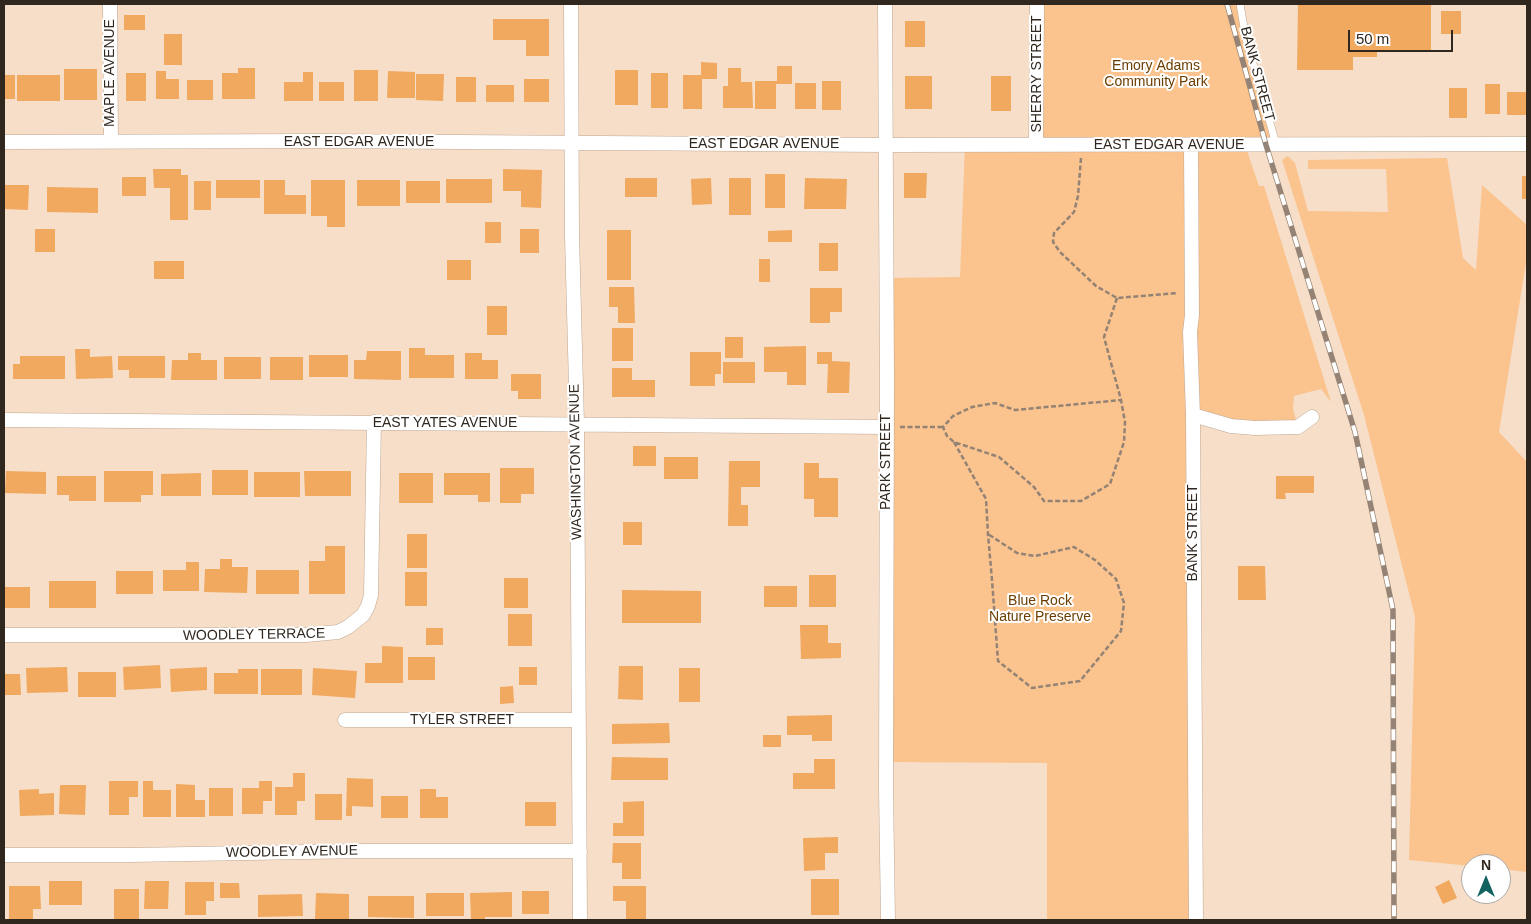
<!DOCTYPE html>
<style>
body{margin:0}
#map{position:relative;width:1531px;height:924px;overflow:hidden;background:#f6dec8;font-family:Helvetica,sans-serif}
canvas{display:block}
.frame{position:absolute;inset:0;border:5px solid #30271f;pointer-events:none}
.north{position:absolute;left:1461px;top:854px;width:50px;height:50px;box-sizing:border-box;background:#fff;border:1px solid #aca9a5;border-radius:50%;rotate:0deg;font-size:14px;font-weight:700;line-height:20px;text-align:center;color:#30271f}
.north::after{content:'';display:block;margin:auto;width:18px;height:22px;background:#126262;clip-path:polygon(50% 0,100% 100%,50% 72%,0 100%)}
.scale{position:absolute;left:1348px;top:30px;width:105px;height:22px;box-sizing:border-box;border:2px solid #30271f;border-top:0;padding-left:6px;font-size:15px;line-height:18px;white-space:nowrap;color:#30271f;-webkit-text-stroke:4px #fff;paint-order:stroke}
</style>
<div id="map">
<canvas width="1531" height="924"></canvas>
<div class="frame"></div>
<div class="north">N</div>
<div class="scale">50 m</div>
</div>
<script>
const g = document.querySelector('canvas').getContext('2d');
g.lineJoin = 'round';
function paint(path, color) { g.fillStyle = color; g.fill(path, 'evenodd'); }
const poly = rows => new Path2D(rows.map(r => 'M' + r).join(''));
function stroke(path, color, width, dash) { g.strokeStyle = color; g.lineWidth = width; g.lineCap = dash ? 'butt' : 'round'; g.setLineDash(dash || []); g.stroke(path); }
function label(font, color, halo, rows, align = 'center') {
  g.font = font + ' Helvetica,sans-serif'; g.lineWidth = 4; g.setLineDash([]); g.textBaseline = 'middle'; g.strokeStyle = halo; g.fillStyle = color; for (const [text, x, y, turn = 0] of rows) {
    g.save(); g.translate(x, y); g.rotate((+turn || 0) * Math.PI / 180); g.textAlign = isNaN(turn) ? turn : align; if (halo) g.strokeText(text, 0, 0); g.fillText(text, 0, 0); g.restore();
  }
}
paint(poly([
 [1037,4,1240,4,1276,144,1245,145,1259,186,1264,186,1331,402,1321,389,1294,396,1293,409,1298,427,1193,415,1196,920,1047,920,1047,763,886,762,886,278,960,277,965,145,1036,144],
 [1288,156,1295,163,1308,211,1388,212,1386,169,1308,169,1308,160,1447,158,1463,258,1476,270,1482,185,1527,225,1527,256,1499,432,1527,462,1527,872,1501,869,1501,864,1471,864,1471,866,1409,860,1415,617,1364,415,1282,160]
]), '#fbc38e');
paint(poly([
 [1298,4,1431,4,1431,51,1377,51,1377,57,1353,57,1353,70,1297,70],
 [1441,11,1461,11,1461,34,1441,34],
 [124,15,145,15,145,30,124,30],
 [493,19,549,19,549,56,526,56,526,40,493,40],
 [905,21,925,21,925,47,905,47],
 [164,34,182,34,182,65,164,65],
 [701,62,717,63,717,79,702,79,702,109,683,109,683,75,701,75],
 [777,66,792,66,792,84,776,84,776,109,755,109,755,81,777,81],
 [238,68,255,68,255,99,222,99,222,73,238,73],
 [728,68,741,68,741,82,752,82,753,108,723,108,723,86,728,86],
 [64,69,97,69,97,100,64,100],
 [354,70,378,70,378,101,354,101],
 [615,70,638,70,638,105,615,105],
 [156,71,166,71,166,79,179,79,179,99,156,99],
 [388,71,415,72,415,98,387,98],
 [303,72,313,72,313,101,284,101,284,82,303,82],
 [126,73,146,73,146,101,126,101],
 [651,73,668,73,668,108,651,108],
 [416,74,444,74,443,101,416,100],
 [4,75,15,75,15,99,4,99],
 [17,75,60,75,60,101,17,101],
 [905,76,932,76,932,109,905,109],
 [991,76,1011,76,1011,111,991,111],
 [456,77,476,77,476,102,456,102],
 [524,79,549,79,549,102,524,102],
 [187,80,213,80,213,100,187,100],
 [822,81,841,81,841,110,822,110],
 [319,82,344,82,344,101,319,101],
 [795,83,816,83,816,109,795,109],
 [1485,84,1500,84,1500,114,1485,114],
 [486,85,514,85,514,102,486,102],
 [1449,88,1467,88,1467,118,1449,118],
 [1507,92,1527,92,1527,115,1507,115],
 [153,169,181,169,181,175,188,175,188,220,170,220,170,188,154,188],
 [503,169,542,170,541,208,521,207,521,191,503,191],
 [904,173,927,173,926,198,904,198],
 [765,174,785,174,785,208,765,208],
 [1522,176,1527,176,1527,199,1522,199],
 [122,177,146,177,146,196,122,196],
 [625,178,657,178,657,197,625,197],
 [711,178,712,204,692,205,691,179],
 [729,178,751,178,751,215,729,215],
 [805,178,847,179,846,209,804,209],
 [446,179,492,179,492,203,446,203],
 [216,180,260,180,260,198,216,198],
 [264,180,285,180,285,195,306,195,306,214,264,214],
 [311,180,345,180,345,227,327,227,327,216,311,216],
 [357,180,400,180,400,206,357,206],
 [194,181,211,181,211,210,194,210],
 [406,181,440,181,440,203,406,203],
 [4,185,29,185,28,210,4,209],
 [47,187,98,188,98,213,47,212],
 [485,222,501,222,501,243,485,243],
 [35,229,55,229,55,252,35,252],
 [520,229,539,229,539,253,520,253],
 [607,230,631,230,631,280,607,280],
 [792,230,792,242,768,242,768,231],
 [819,243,838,243,838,271,819,271],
 [759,259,770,259,770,282,759,282],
 [447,260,471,260,471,280,447,280],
 [154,261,184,261,184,279,154,279],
 [609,287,634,287,635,323,618,323,618,307,609,307],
 [810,288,842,288,842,312,830,312,830,323,810,323],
 [487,306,507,306,507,335,487,335],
 [612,328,633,328,633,361,612,361],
 [725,337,743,337,743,358,725,358],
 [806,346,806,385,787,385,787,372,764,372,764,347],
 [409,348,425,348,425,355,454,355,454,378,409,378],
 [75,349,90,349,90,357,112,356,113,378,76,379],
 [367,351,401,351,401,380,354,379,354,360,366,360],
 [690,352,721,352,721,374,715,374,715,386,690,386],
 [817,352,832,352,832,361,850,362,849,393,827,393,828,364,817,364],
 [188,353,201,353,201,360,217,360,217,380,171,380,172,360,188,360],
 [465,353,482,353,482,360,498,360,498,379,465,379],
 [309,355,348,355,348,377,309,377],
 [20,356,65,356,65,379,13,379,13,364,20,364],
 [118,356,165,356,165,378,129,378,129,370,118,370],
 [224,357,261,357,261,379,224,379],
 [270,357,303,357,303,380,270,380],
 [723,362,755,362,755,383,723,383],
 [612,368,632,368,632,380,655,380,655,397,612,397],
 [511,374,541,374,541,399,518,399,518,391,511,391],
 [633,446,656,446,656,466,633,466],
 [664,457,698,457,698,479,664,479],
 [729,461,760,461,760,487,741,487,741,505,748,505,748,526,728,526],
 [804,463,819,463,819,478,838,478,838,517,814,517,814,499,804,499],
 [500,468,534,468,534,494,521,494,521,503,500,503],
 [212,470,248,470,248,495,212,495],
 [6,471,46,472,46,494,5,493],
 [104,471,153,471,153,495,141,495,141,502,104,502],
 [304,471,351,471,351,496,305,496],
 [254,472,300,472,300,497,254,497],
 [201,473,201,496,161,496,161,474],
 [399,473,433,473,433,503,399,503],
 [444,473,490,473,490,502,478,502,478,495,444,495],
 [57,476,96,476,96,501,69,501,69,495,57,495],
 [1276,476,1314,476,1314,493,1285,493,1286,499,1276,499],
 [623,522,642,522,642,545,623,545],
 [407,534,427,534,427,568,407,568],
 [325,546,345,546,345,594,309,594,309,561,325,561],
 [220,559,232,559,232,567,248,567,247,593,204,592,205,569,220,569],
 [186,562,199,562,199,591,163,591,163,570,186,570],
 [1238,566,1265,566,1266,600,1238,600],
 [256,570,299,570,299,594,256,594],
 [116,571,153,571,153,594,116,594],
 [405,572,427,572,427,606,405,606],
 [809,575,836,575,836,607,809,607],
 [504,578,528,578,528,608,504,608],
 [49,581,96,581,96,608,49,608],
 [764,586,797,586,797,607,764,607],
 [4,587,30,587,30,608,4,608],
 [622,590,701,591,701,623,622,623],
 [508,614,532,614,532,646,508,646],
 [800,625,828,625,828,643,841,643,841,658,801,659],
 [426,628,443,628,443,645,426,645],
 [382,646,403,647,403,683,365,683,365,663,382,663],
 [408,657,435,657,435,680,408,680],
 [160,665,161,688,124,690,123,667],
 [619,666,643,666,643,700,618,699],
 [67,667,68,692,27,693,26,668],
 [207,667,207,690,171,692,170,669],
 [519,667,537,667,537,685,519,685],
 [313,668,357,671,355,698,312,695],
 [679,668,700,668,700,702,679,702],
 [238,669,258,669,258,694,214,694,214,673,238,673],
 [261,669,302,669,302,695,261,695],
 [78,672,116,672,116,697,78,697],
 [4,674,20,674,21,695,4,695],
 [513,686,514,703,500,704,500,687],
 [832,715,832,741,812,741,812,735,787,735,787,716],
 [669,723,670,743,612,744,612,724],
 [763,735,781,735,781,747,763,747],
 [612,757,668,758,668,780,611,780],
 [814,759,835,759,835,789,793,789,793,773,814,773],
 [293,773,305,773,305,801,297,801,297,815,275,815,275,787,293,787],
 [347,778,373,779,373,807,352,806,352,816,346,816],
 [109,781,138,781,138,797,129,797,129,815,109,815],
 [143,781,153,781,153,790,171,790,171,817,143,817],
 [259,781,272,781,272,801,263,801,263,814,242,814,242,788,259,788],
 [176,784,195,785,195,800,205,800,205,817,176,817],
 [60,785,86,785,85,815,59,814],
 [209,788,233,788,233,816,209,816],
 [39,789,39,794,54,793,54,815,20,816,19,790],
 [420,789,436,789,436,797,448,797,448,818,420,818],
 [315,794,342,794,342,820,315,820],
 [381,796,408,796,408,818,381,818],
 [644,801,644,836,613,836,613,823,623,823,623,802],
 [525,802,556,802,556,826,525,826],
 [838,837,838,853,825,853,825,870,804,871,803,838],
 [613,843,641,843,641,879,622,879,622,863,612,863],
 [811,879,839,879,839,915,811,915],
 [1449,880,1457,898,1443,904,1435,887],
 [49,881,82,881,82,905,49,905],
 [145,881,169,881,168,909,144,909],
 [185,882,214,882,214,901,206,901,206,915,185,915],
 [220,883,239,883,240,898,220,898],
 [9,886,40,886,41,909,33,909,33,920,9,920],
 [613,886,646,886,646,919,626,919,626,901,613,901],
 [114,889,139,889,139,920,114,920],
 [522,891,549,891,549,914,522,914],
 [512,892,512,917,485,917,485,920,471,920,470,893],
 [316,893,349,894,349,920,315,920],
 [426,893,464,893,464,916,426,916],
 [302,894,303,916,258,917,258,895],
 [368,896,414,896,414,918,368,917]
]), '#f1a85f');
const lane = poly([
 [1240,4,1246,39,1276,144]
]);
const street = poly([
 [110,4,111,141],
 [571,4,572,236,577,424,580,920],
 [885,4,887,378,886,790,888,920],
 [4,142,316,141,885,145,1527,144],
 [1036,144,1037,4],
 [1191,145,1192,315,1190,332,1193,415,1196,920],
 [1193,415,1231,426,1255,428,1298,427,1312,417],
 [4,420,887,427],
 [4,635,306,635,338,632,348,627,363,615,368,606,371,595,374,422],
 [345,720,579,720],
 [4,855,131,855,365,851,580,851]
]);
stroke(lane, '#bea793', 8);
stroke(street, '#bea793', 15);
stroke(poly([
 [1081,158,1078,196,1074,212,1054,233,1053,242,1060,252,1096,286,1117,298,1178,293],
 [1117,298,1104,337,1121,400,1125,422,1124,442,1110,484,1081,501,1044,501,1034,487,999,457,954,442,947,436,943,427,953,416,972,407,995,403,1015,410,1121,400],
 [900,427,943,427],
 [954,442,986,499,988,534,992,580,998,661,1032,688,1080,681,1121,631,1124,603,1116,579,1095,560,1074,547,1035,556,1017,553,988,534]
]), '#948374', 2.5, [5, 2.5]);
stroke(lane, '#fff', 7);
stroke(street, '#fff', 14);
const rail = poly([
 [1227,4,1266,145,1355,432,1393,610,1394,920]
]);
stroke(rail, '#958475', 5.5);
stroke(rail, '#fff', 4, [11]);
label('14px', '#6c3d00', '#fff', [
 ["Emory Adams",1156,66],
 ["Community Park",1156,82],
 ["Blue Rock",1040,601],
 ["Nature Preserve",1040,617]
]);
label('14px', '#30271f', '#fff', [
 ["MAPLE AVENUE",110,73,-90],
 ["SHERRY STREET",1037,74,-90],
 ["BANK STREET",1257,74,75],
 ["EAST EDGAR AVENUE",359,142],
 ["EAST EDGAR AVENUE",764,144],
 ["EAST EDGAR AVENUE",1169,145],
 ["EAST YATES AVENUE",445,423],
 ["WASHINGTON AVENUE",576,462,-91],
 ["PARK STREET",886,462,-90],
 ["BANK STREET",1193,533,-90],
 ["WOODLEY TERRACE",254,635,-1],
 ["TYLER STREET",462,720],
 ["WOODLEY AVENUE",292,852,-1]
]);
</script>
